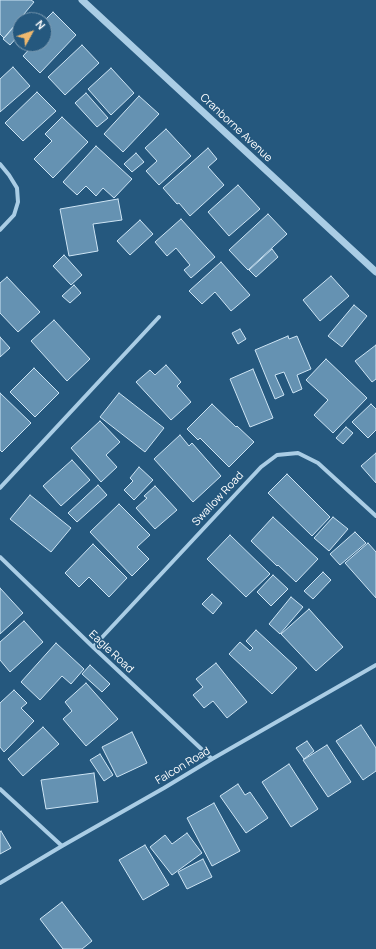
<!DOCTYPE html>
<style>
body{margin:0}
#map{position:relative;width:376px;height:949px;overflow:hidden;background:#25587e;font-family:Manrope,sans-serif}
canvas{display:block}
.north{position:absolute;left:12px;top:12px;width:40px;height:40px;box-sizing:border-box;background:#25587e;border:1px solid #7c9bb2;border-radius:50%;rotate:50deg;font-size:11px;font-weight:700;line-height:16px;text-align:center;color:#fff}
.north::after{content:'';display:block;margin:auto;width:14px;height:18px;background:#efb86e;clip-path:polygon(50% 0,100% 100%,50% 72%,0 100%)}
</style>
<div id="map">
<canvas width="376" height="949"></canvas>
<div class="north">N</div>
</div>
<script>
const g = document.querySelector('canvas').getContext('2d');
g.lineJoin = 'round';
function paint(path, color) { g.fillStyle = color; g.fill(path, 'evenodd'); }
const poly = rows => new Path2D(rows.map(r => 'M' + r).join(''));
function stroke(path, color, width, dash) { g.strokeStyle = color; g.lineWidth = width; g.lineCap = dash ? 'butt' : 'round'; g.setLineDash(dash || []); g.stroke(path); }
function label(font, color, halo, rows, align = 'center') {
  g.font = font + ' Manrope,sans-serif'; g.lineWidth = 3.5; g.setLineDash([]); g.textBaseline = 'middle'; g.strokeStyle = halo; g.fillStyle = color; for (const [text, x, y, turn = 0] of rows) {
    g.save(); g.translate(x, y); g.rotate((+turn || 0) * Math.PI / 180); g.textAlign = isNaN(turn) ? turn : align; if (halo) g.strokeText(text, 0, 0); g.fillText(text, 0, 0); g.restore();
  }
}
const building = poly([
 [0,0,31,0,34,2,4,38,0,34,0,0],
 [53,12,76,35,40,73,23,56,34,44,44,44,44,34,46,32,44,31,44,21,53,12],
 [13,28,20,34,10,45,3,39,13,28],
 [82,45,99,63,65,95,48,77,82,45],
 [13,67,30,86,0,112,0,79,13,67],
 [111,68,134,93,111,115,88,89,111,68],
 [37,92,56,111,23,141,5,123,37,92],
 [86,93,108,118,97,127,75,103,86,93],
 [139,96,159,114,123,152,104,134,139,96],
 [62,117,88,142,53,178,34,159,52,141,45,134,62,117],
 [166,129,191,156,159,185,146,171,157,161,145,148,166,129],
 [96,146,132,179,114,198,103,188,96,196,86,186,77,195,63,182,96,146],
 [208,148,217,159,208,167,224,185,190,216,179,203,177,204,163,188,208,148],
 [136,153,144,162,132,172,124,164,136,153],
 [238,185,260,209,229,236,208,212,238,185],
 [118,199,122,220,93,224,98,251,69,256,60,209,118,199],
 [268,214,287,234,248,270,229,250,268,214],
 [181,219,215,257,191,278,184,270,190,265,176,248,167,256,155,242,181,219],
 [140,220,153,234,130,255,117,241,140,220],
 [272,249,278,257,256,277,249,270,272,249],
 [64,255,82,275,71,285,53,266,64,255],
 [221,262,250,295,231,311,215,292,202,304,189,291,221,262],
 [331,276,349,296,320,321,303,300,331,276],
 [7,277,40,312,18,332,0,313,0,283,7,277],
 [74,285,81,293,70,303,62,296,74,285],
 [354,305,367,316,342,347,328,336,354,305],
 [54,320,90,359,67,381,31,341,54,320],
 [240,329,246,339,238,344,232,333,240,329],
 [288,336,289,339,297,336,311,369,297,375,302,389,293,393,284,372,275,375,284,395,275,399,255,350,288,336],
 [0,337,10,348,0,357,0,337],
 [376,345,376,379,372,382,355,361,376,345],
 [326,359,367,398,333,433,314,415,328,400,306,380,326,359],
 [166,365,181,382,177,386,191,402,171,420,136,382,150,370,155,375,166,365],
 [34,368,59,393,35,417,10,392,34,368],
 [253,369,273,418,250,427,230,379,253,369],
 [0,393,31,423,2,452,0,450,0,393],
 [119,393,164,428,145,452,100,417,119,393],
 [212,404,236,427,237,426,254,442,229,467,200,438,198,440,187,429,212,404],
 [371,404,376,409,376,430,368,438,352,422,371,404],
 [100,421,120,442,106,455,117,467,101,482,71,448,100,421],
 [346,427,353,433,343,444,336,438,346,427],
 [180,435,189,446,192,443,221,476,193,502,154,459,180,435],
 [376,453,376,483,361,466,376,453],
 [72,460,90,480,61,506,43,486,72,460],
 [139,467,153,480,134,500,124,490,133,481,130,478,139,467],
 [287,474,330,517,312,536,268,493,287,474],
 [98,485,107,495,77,522,68,513,98,485],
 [155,486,177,510,155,529,136,508,147,498,144,496,155,486],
 [30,495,71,528,51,552,10,519,30,495],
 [119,504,150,535,137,547,149,559,132,576,90,532,119,504],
 [273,517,318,559,296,582,278,565,277,566,251,541,273,517],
 [333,517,348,529,329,551,314,538,333,517],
 [355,532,366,543,340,565,330,554,355,532],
 [230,535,270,574,246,597,207,559,230,535],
 [368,543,376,552,376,598,345,563,368,543],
 [93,544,127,578,109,597,89,577,79,587,65,573,93,544],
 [323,572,331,580,313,599,304,591,323,572],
 [273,575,288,589,271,606,257,592,273,575],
 [0,588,23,613,0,634,0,588],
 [212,594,222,603,213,614,202,604,212,594],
 [291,597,303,607,280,634,269,624,291,597],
 [309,609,343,647,316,671,281,634,309,609],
 [24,621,43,642,10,672,0,660,0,642,24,621],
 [256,630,297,668,272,694,229,654,240,642,250,651,253,648,246,641,256,630],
 [56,643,84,669,71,684,62,676,40,700,21,682,56,643],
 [216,663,247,702,227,718,213,701,204,708,193,695,203,687,196,679,216,663],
 [90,665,110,684,102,692,82,674,90,665],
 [86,683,118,719,86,746,63,719,72,711,65,702,86,683],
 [14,690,27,703,21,708,34,721,4,752,0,747,0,703,14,690],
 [361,725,376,748,376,771,363,780,336,741,361,725],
 [43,727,59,744,23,776,8,759,43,727],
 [132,732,147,763,117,777,102,747,132,732],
 [307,741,314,751,304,759,296,748,307,741],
 [327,745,351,782,328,797,303,760,327,745],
 [100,754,113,775,104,781,90,760,100,754],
 [289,764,318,809,291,827,262,782,289,764],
 [94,773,98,802,46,809,41,780,94,773],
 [238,784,245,795,250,792,268,818,246,833,220,796,238,784],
 [214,803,240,851,212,866,187,818,214,803],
 [1,831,11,848,0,854,0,832,1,831],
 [187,833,202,853,172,875,150,847,165,835,172,844,187,833],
 [145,845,169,885,143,900,119,860,145,845],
 [203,859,212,877,187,889,178,872,203,859],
 [62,902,92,941,82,949,63,949,40,919,62,902]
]);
paint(building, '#6592b2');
stroke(building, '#cde4f4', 1);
stroke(poly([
 [0,164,9,175,17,188,18,202,14,215,0,230],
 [0,488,159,317],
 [0,557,93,647,212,759],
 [93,647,261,467,277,455,298,453,318,463,376,516],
 [0,789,62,846],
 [0,883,62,846,164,788,212,759,376,665]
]), '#aacde5', 4);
stroke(poly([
 [82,0,376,272]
]), '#aacde5', 7);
label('11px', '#fff', '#25587e', [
 ["Cranborne Avenue",236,128,43],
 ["Swallow Road",218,499,-47],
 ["Eagle Road",111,652,43],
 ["Falcon Road",183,766,-31]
]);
</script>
